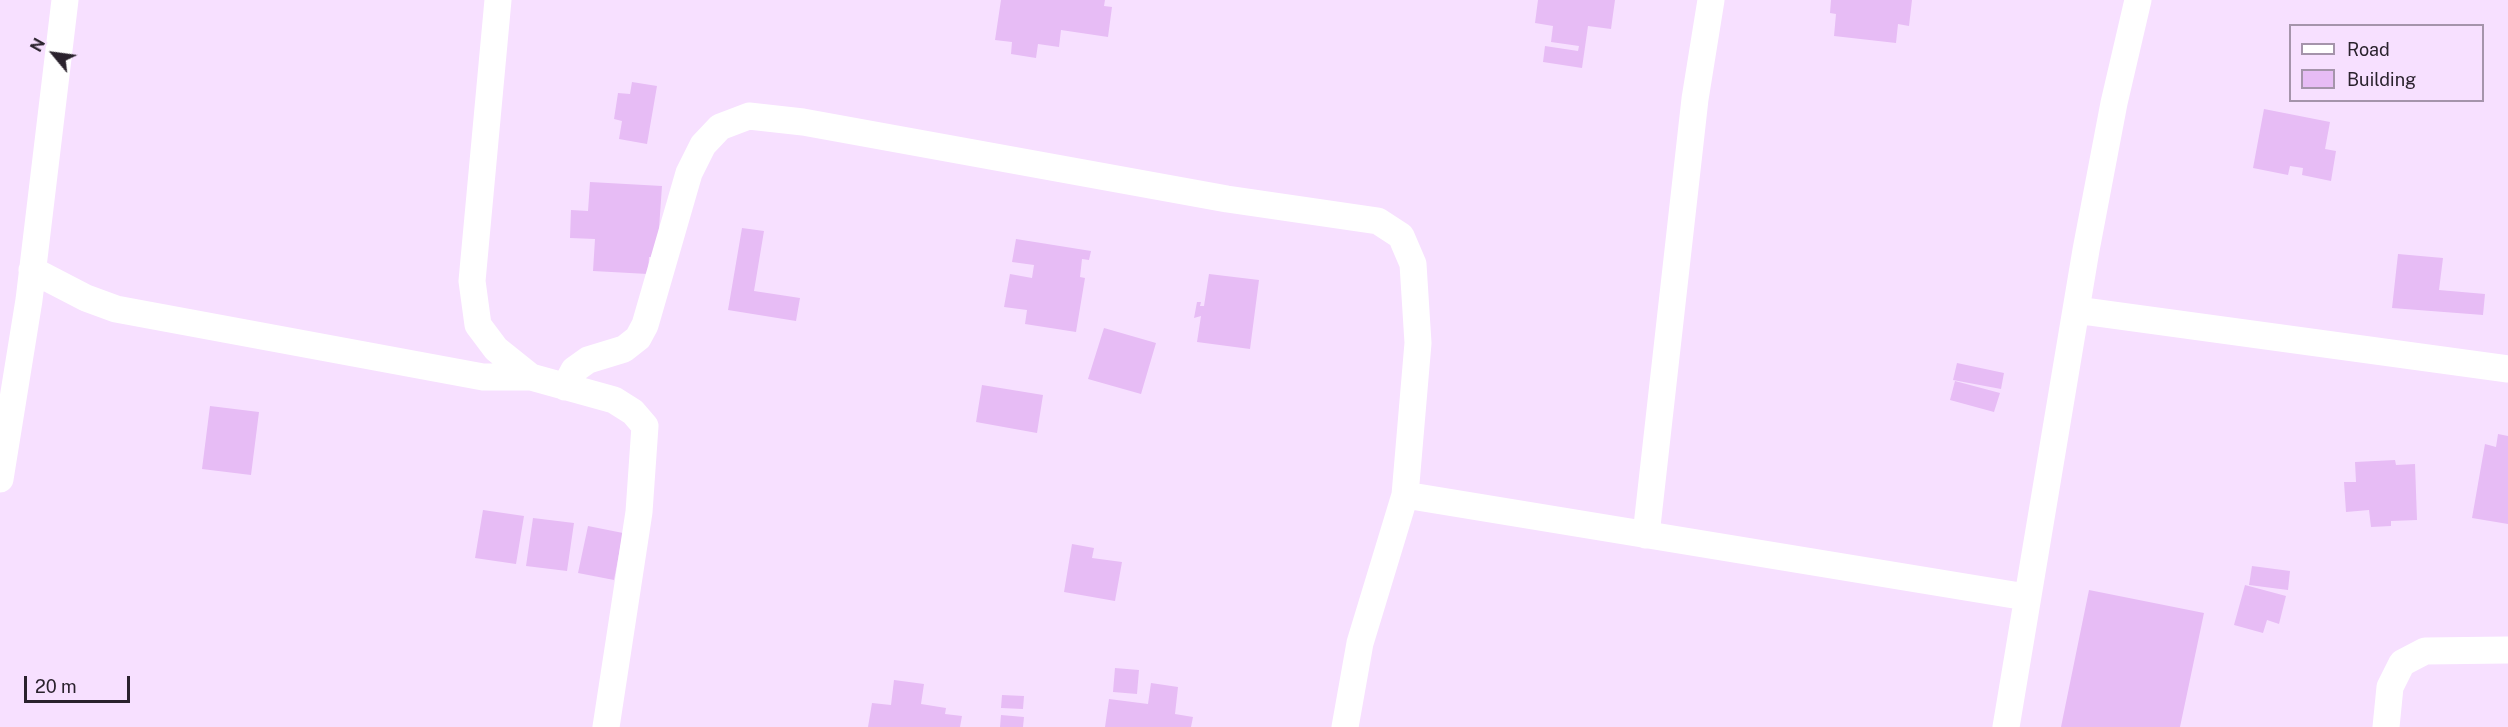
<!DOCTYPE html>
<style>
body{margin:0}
#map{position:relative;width:2508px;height:727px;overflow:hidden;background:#f7e0ff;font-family:"Public Sans",sans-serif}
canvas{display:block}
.legend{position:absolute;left:2289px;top:24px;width:195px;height:78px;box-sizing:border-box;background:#f7e0ff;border:2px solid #a594ab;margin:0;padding:8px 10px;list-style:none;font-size:18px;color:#2a222d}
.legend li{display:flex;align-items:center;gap:12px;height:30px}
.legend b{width:30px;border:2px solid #a594ab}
.north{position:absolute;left:24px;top:24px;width:60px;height:60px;-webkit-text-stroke:4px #f7e0ff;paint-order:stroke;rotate:299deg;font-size:16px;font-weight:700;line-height:24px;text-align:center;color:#2a222d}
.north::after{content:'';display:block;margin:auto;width:21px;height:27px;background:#2a222d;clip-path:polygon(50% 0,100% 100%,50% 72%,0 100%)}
.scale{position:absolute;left:24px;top:676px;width:106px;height:27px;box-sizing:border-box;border:3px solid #2a222d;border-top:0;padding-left:8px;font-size:18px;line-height:21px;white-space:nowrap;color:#2a222d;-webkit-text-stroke:4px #f7e0ff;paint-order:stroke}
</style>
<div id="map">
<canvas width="2508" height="727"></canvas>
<ul class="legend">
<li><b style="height:8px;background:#fff"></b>Road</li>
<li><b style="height:16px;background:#e7bcf5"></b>Building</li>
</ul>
<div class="north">N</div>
<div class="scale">20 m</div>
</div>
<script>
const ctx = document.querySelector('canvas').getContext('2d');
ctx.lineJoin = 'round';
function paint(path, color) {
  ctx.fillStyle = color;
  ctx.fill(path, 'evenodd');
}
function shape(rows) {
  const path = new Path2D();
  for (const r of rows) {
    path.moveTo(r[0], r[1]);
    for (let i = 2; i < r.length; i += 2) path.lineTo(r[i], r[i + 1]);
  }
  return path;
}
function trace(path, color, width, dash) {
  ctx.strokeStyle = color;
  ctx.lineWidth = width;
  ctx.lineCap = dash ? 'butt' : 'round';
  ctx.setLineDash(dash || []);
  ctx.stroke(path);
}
const building = shape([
 [1001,0,1105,0,1104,6,1112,7,1108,37,1061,30,1059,47,1038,44,1036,58,1011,54,1012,42,995,40],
 [1538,0,1615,0,1611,29,1588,26,1582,68,1543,62,1545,46,1578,51,1579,46,1551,42,1553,26,1535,23],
 [1831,0,1912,0,1909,26,1898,24,1896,43,1834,36,1836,14,1830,13],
 [632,82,657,86,647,144,619,139,622,121,614,119,618,93,630,94],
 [2264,109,2330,122,2325,149,2336,151,2331,181,2302,175,2303,168,2290,166,2288,175,2253,168],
 [590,182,662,186,657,257,649,257,648,274,593,271,595,239,570,238,571,210,588,211],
 [742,228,764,231,754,291,800,298,796,321,728,310],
 [1016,239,1091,251,1089,260,1082,259,1080,277,1085,278,1076,332,1025,324,1027,310,1004,307,1010,274,1032,278,1034,265,1012,262],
 [2398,254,2443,258,2439,290,2485,294,2483,315,2392,308],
 [1209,274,1259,280,1250,349,1197,342,1201,316,1194,318,1197,302,1201,302,1200,306,1204,306],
 [1104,328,1156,343,1141,394,1088,379],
 [1957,363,2004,373,2001,389,1953,380],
 [1955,381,2000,393,1994,412,1950,400],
 [982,385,1043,395,1037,433,976,422],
 [210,406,259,412,251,475,202,469],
 [2498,434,2508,436,2508,524,2472,518,2485,444,2496,447],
 [2395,460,2396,465,2415,464,2417,520,2391,521,2391,526,2371,527,2369,510,2346,512,2344,482,2356,482,2355,462],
 [483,510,524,516,516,564,475,558],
 [533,518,574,523,567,571,526,566],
 [588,526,623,533,614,580,578,573],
 [1072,544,1094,548,1092,558,1122,562,1115,601,1064,592],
 [2252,566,2290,571,2288,590,2249,585],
 [2245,585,2286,596,2279,624,2267,620,2263,633,2234,625],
 [2089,590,2204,613,2180,727,2061,727],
 [1115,668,1139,670,1137,694,1113,692],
 [894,680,924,684,921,704,946,708,945,714,962,716,960,727,868,727,872,703,891,705],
 [1151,683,1178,687,1175,714,1193,717,1191,727,1105,727,1109,699,1148,704],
 [1002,695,1024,696,1023,709,1001,708],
 [1001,715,1024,717,1023,727,1000,727]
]);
const street = shape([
 [498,0,472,281,478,325,496,349,531,377],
 [32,270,86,298,116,309,483,377,531,377,614,400,633,412,645,426,639,512,606,727],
 [2076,310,2508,369],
 [565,387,574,370,588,360,624,349,638,338,645,325,689,173,703,145,720,127,749,116,803,122,1227,199,1378,221,1401,236,1413,264,1418,343,1405,495,1360,643,1345,727],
 [0,479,29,300,65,0],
 [1405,495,2026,597],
 [1646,535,1695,99,1711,0],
 [2006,727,2086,250,2114,103,2138,0],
 [2386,727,2390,687,2402,663,2425,651,2508,650]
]);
paint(building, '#e7bcf5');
trace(street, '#fff', 27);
</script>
